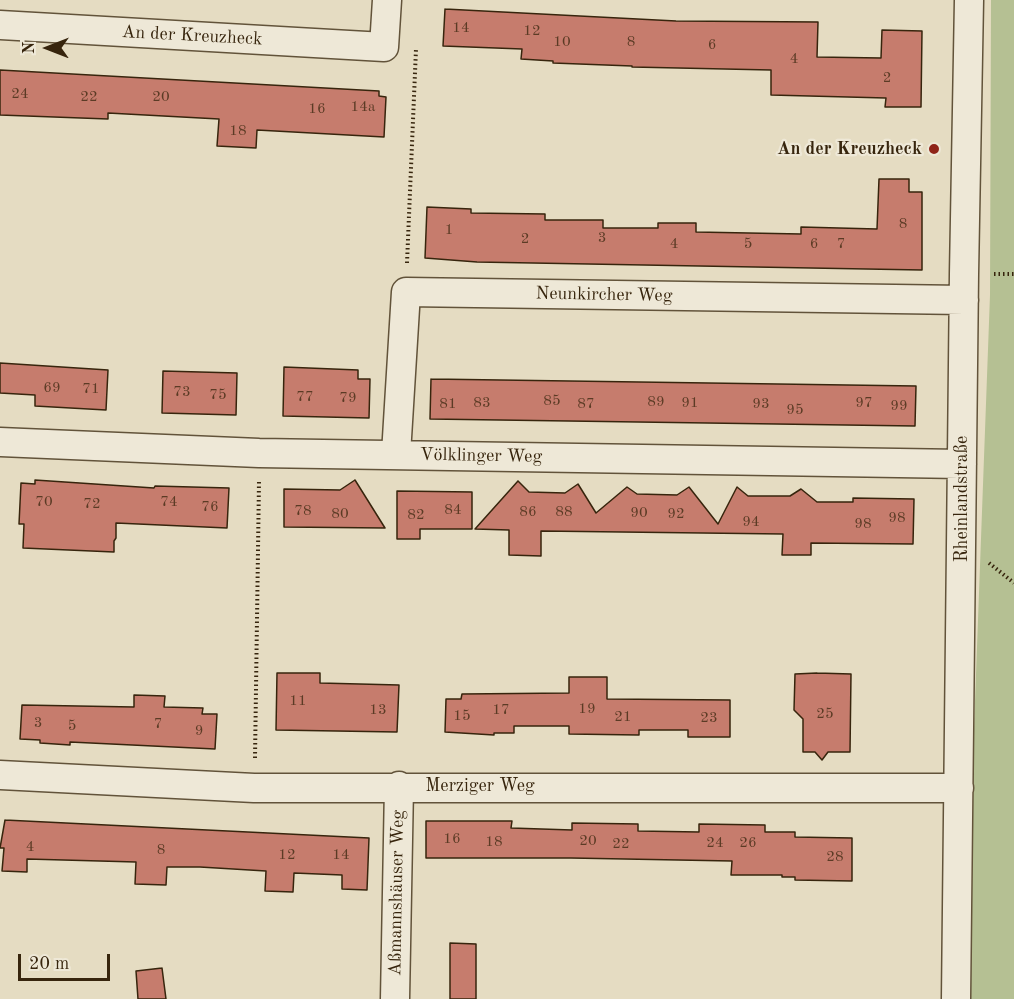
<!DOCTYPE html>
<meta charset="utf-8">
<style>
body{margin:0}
#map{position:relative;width:1014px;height:999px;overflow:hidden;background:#e5dcc2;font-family:"Old Standard TT",serif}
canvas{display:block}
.north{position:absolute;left:18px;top:18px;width:60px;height:60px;-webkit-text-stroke:4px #eee8d7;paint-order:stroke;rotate:270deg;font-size:16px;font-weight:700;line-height:24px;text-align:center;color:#37250d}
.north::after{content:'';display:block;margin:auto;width:21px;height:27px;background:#37250d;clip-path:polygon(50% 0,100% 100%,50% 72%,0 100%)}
.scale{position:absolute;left:18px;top:954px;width:92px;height:27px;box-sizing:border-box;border:3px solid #37250d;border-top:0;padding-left:8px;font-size:18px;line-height:21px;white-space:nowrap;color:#37250d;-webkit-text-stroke:4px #eee8d7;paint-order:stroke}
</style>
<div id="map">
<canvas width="1014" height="999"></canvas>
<div class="north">N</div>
<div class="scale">20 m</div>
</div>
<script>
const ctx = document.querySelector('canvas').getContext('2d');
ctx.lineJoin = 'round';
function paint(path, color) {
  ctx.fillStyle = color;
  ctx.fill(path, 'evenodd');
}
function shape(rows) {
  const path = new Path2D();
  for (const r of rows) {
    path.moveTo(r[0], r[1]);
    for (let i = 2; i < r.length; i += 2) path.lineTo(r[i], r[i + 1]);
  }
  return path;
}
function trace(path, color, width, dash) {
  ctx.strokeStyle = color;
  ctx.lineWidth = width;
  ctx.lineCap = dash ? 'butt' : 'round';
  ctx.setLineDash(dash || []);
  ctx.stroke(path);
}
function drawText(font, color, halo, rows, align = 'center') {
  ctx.font = font + ' "Old Standard TT",serif';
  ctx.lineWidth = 4.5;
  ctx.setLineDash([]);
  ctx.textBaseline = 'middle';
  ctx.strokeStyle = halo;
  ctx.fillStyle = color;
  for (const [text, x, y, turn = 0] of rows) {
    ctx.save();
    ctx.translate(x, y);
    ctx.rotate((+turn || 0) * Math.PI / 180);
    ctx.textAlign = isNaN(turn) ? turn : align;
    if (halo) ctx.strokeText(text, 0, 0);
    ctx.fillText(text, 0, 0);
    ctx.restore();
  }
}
const green = shape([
 [991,0,1014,0,1014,999,964,999,990,295]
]);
const building = shape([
 [445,9,676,21,818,22,817,57,881,58,882,30,922,31,921,107,885,107,886,98,771,95,771,70,632,67,632,66,553,63,553,61,521,59,522,49,443,46,445,9],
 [0,70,379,91,379,96,386,97,384,137,257,130,256,148,217,146,219,119,108,113,108,119,0,115,0,70],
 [879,179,909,179,909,192,922,192,922,270,477,262,425,258,427,207,471,209,471,213,545,214,545,220,603,220,603,228,658,228,658,223,696,223,696,232,801,234,801,227,877,229,879,179],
 [0,363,108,370,106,410,35,406,35,395,0,393,0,363],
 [284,367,358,370,358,379,370,379,369,418,283,416,284,367],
 [163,371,237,373,236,415,162,413,163,371],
 [431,379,916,386,915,426,430,419,431,379],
 [35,480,154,488,155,486,229,488,227,528,116,523,116,538,114,541,114,552,23,548,24,524,19,524,21,483,35,484,35,480],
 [355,480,385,528,284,527,284,489,340,490,355,480],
 [518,481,529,492,565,493,578,484,596,513,627,487,637,494,677,495,689,487,718,524,737,487,748,496,790,496,801,489,817,502,853,502,853,498,914,499,913,544,811,543,811,555,782,555,783,534,541,531,541,556,509,555,509,530,475,529,518,481],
 [397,491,472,492,472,529,420,529,420,539,397,539,397,491],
 [277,673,320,673,320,683,399,685,397,732,276,730,277,673],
 [817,673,851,674,850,752,828,752,822,760,815,752,803,752,803,719,794,710,795,674,817,673],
 [569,677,607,677,607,699,730,700,730,737,688,737,688,730,639,730,639,735,569,734,569,726,514,726,514,733,494,733,494,735,445,732,446,699,461,699,462,694,569,693,569,677],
 [134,695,165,696,164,707,203,708,202,714,217,714,215,749,70,742,70,745,40,743,40,740,20,739,22,705,134,707,134,695],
 [5,820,369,838,367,890,342,889,342,875,294,873,293,892,265,891,266,871,200,867,167,867,166,885,135,884,136,862,27,859,27,872,2,871,4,848,0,848,5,820],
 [426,821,512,821,511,828,572,830,572,823,638,824,638,831,699,832,699,824,765,825,765,832,795,832,795,837,852,838,852,881,795,880,795,877,782,877,782,875,731,875,732,861,571,858,426,858,426,821],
 [450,943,476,944,476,999,450,999,450,943],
 [162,968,166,999,138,999,136,971,162,968]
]);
const path = shape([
 [407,263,416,49],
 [994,274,1014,274],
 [989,563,1014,583],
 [255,758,259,481]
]);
const street = shape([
 [0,25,384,47,387,0],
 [0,442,259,453,962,464],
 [396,454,406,292,964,300],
 [0,775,254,788,959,788],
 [395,999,399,786],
 [956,999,964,274,969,0]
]);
const markers = [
 [934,149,6,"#8f2418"]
];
const numberNames = [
 ["14",461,28],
 ["12",532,31],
 ["10",562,42],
 ["8",631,42],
 ["6",712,45],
 ["4",794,59],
 ["2",887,78],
 ["24",20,94],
 ["22",89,97],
 ["20",161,97],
 ["14a",363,107],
 ["16",317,109],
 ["18",238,131],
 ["8",903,224],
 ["1",449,230],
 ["3",602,238],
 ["2",525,239],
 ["4",674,244],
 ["5",748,244],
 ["6",814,244],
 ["7",841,244],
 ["69",52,388],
 ["71",91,389],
 ["73",182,392],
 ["75",218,395],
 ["77",305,397],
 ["79",348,398],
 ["85",552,401],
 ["89",656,402],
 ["83",482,403],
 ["91",690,403],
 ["97",864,403],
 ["81",448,404],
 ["87",586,404],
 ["93",761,404],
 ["99",899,406],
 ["95",795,410],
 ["70",44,502],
 ["74",169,502],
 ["72",92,504],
 ["76",210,507],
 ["84",453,510],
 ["78",303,511],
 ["86",528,512],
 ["88",564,512],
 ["90",639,513],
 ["80",340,514],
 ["92",676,514],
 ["82",416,515],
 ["98",897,518],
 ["94",751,522],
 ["98",863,524],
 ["11",298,701],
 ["19",587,709],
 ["13",378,710],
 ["17",501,710],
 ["25",825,714],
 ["15",462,716],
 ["21",623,717],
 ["23",709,718],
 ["3",38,723],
 ["7",158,724],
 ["5",72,726],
 ["9",199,731],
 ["16",452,839],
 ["20",588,841],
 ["18",494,842],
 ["24",715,843],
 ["26",748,843],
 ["22",621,844],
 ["4",30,847],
 ["8",161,850],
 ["12",287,855],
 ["14",341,855],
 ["28",835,857]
];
const streetNames = [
 ["An der Kreuzheck",192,36,3],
 ["Neunkircher Weg",604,295,1],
 ["Völklinger Weg",481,456,1],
 ["Rheinlandstraße",962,499,-90],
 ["Merziger Weg",480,786],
 ["Aßmannshäuser Weg",397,893,-89]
];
const poiNames = [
 ["An der Kreuzheck",922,149]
];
paint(green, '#b5c093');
paint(building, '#c67c6d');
trace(building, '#37250d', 1.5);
trace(street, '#62533a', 31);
trace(path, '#37250d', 4, [1.5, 3]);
trace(street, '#eee8d7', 28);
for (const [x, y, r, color] of markers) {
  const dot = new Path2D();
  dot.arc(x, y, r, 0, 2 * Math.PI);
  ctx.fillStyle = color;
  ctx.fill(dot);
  trace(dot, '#eee8d7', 2);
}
drawText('15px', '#5b3b25', null, numberNames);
drawText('18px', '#37250d', '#eee8d7', streetNames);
drawText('bold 18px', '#37250d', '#eee8d7', poiNames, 'right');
</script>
